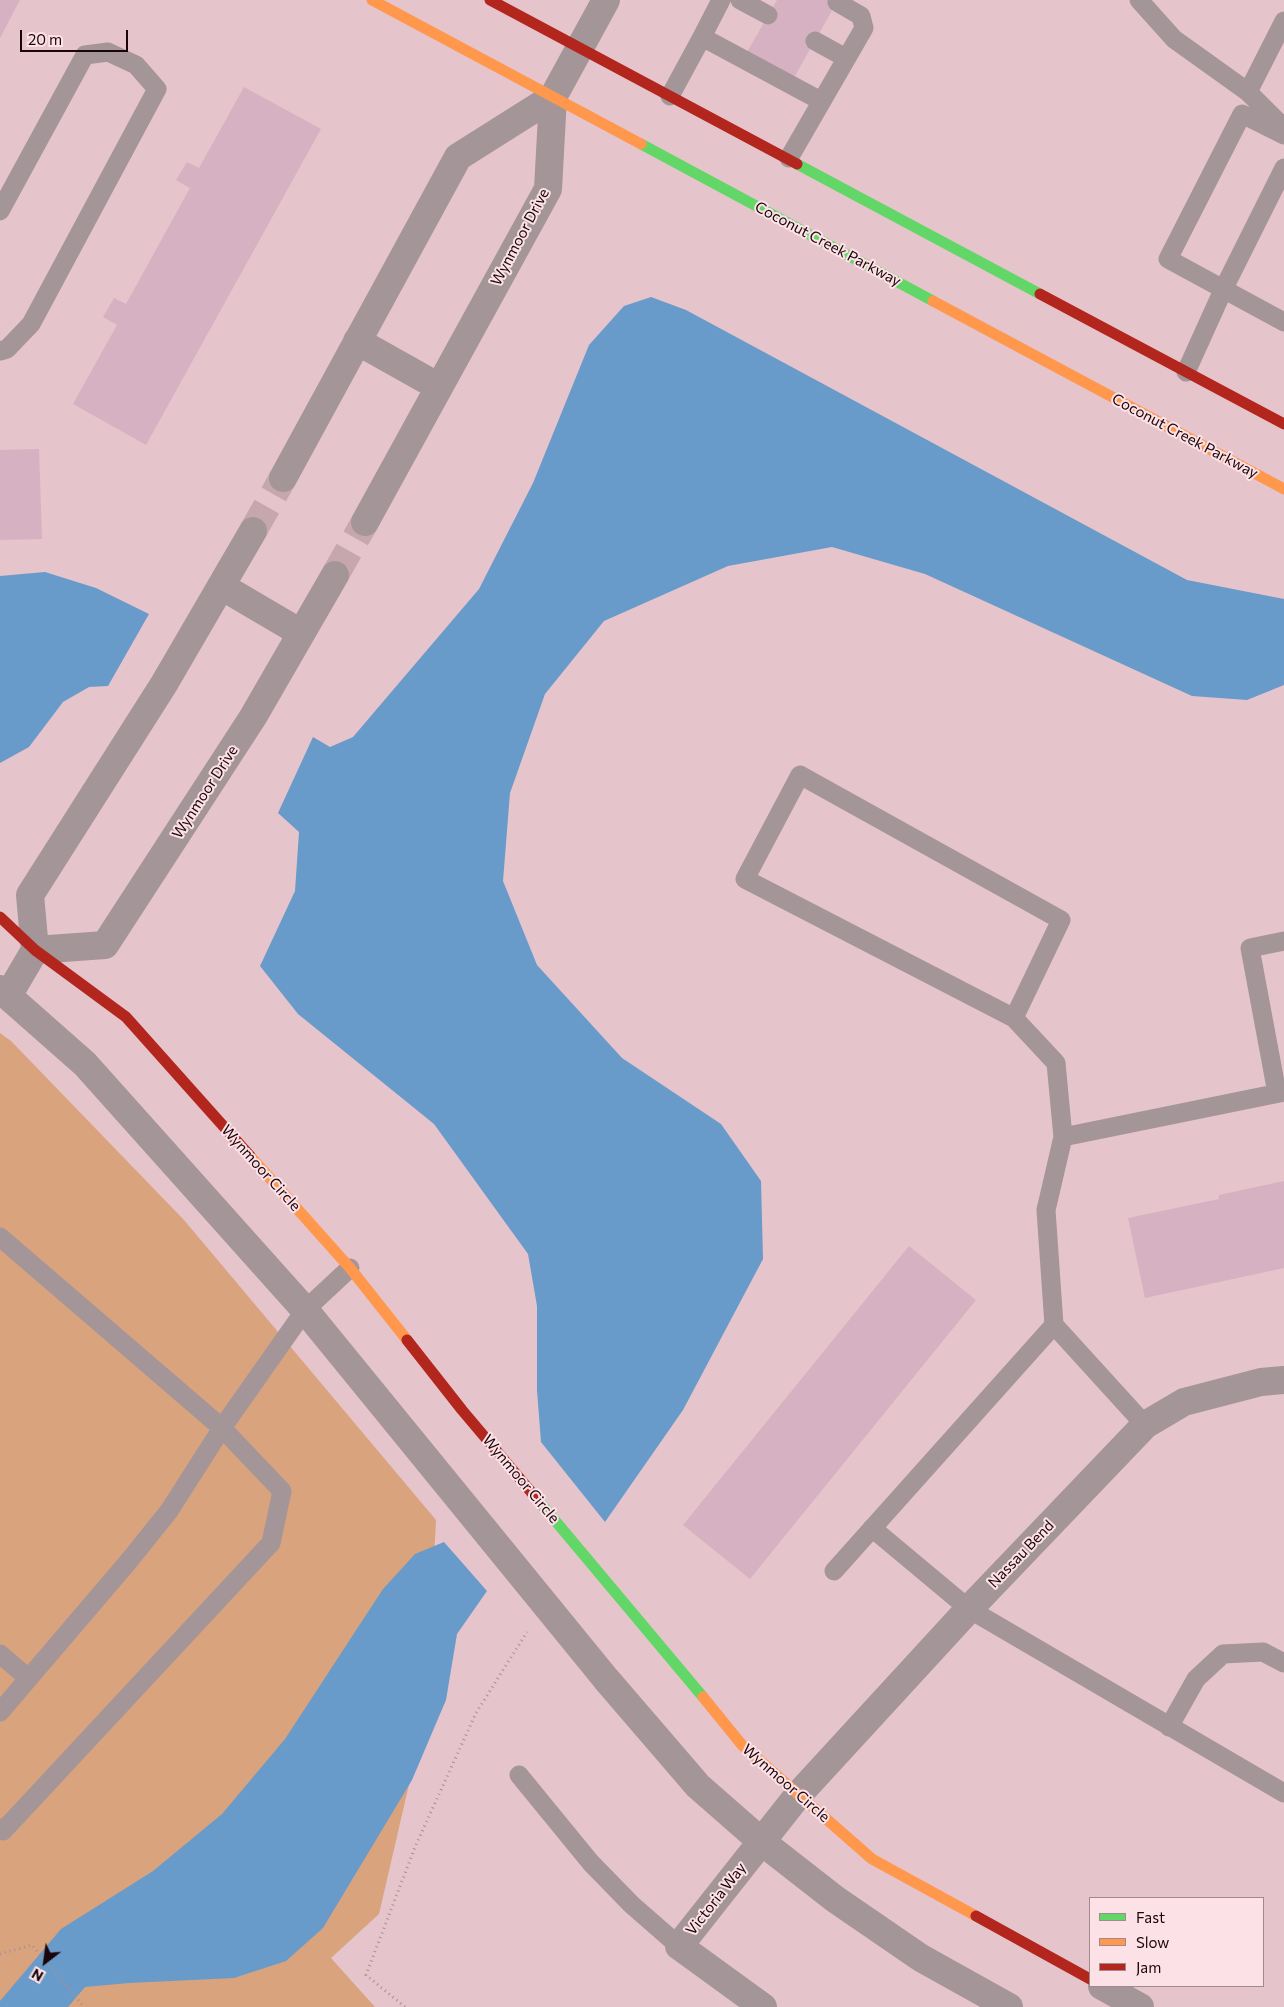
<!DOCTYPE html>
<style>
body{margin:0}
#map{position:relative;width:1284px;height:2007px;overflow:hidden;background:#e6c4cb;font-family:Commissioner,sans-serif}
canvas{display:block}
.legend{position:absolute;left:1089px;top:1897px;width:175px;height:90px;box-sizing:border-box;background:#fce2e7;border:1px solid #a18a8f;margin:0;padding:6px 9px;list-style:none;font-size:15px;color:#19050a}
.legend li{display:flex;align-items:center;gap:10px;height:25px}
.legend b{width:25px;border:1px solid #a18a8f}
.north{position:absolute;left:20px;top:1937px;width:50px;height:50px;-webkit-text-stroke:4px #fce2e7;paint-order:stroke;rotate:210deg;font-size:14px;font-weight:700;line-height:20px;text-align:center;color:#19050a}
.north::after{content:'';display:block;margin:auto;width:18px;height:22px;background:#19050a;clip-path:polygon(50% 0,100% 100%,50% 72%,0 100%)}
.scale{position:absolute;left:20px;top:30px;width:108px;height:22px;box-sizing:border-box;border:2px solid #19050a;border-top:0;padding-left:6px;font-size:15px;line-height:18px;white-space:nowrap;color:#19050a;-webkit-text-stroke:4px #fce2e7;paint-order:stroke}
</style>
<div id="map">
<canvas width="1284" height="2007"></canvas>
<ul class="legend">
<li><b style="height:6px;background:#63d668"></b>Fast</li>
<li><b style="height:6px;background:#ff974d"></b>Slow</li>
<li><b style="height:6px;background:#b3261e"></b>Jam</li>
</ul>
<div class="north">N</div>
<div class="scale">20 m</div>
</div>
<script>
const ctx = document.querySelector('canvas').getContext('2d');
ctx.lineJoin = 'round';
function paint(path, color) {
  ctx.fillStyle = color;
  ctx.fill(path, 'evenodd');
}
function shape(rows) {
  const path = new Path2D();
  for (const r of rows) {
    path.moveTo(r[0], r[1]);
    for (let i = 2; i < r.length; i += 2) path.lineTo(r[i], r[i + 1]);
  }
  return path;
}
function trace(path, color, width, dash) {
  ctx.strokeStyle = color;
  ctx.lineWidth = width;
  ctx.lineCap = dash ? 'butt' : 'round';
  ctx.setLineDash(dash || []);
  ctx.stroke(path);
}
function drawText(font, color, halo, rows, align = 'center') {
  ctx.font = font + ' Commissioner,sans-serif';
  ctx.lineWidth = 4;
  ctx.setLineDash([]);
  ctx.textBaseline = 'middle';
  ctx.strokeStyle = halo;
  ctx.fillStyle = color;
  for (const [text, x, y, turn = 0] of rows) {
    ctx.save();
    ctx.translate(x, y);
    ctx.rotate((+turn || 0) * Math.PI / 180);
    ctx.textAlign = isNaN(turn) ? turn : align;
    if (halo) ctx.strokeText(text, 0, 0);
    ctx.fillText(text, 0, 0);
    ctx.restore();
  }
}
const green = shape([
 [0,1033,11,1041,184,1220,436,1520,426,1711,379,1914,331,1958,375,2007,0,2007]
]);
const water = shape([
 [651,297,686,310,1187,580,1284,599,1284,685,1247,700,1192,696,925,574,832,547,728,566,604,621,545,694,510,793,503,881,537,965,622,1058,721,1124,761,1181,763,1259,683,1410,605,1522,541,1442,537,1390,537,1306,528,1254,434,1124,298,1014,260,966,295,891,299,832,278,813,313,737,330,747,353,737,479,589,533,483,589,345,624,306],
 [45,572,96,588,149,614,108,686,89,687,63,702,29,747,0,763,0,576],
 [444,1542,487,1591,457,1634,446,1700,412,1780,323,1928,286,1961,234,1978,129,1983,85,1987,68,2007,0,2007,0,2001,61,1929,153,1871,222,1814,285,1739,383,1589,415,1554]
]);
const building = shape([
 [0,0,20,0,0,38],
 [777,0,838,0,792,81,746,54],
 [244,87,321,129,146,445,73,404,117,325,103,317,114,298,126,304,190,188,176,180,187,162,199,168],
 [39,449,42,539,0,540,0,450],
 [1284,1181,1284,1268,1145,1298,1128,1218,1219,1199,1219,1195],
 [909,1246,976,1300,750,1579,683,1525]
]);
const streetTunnel = shape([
 [253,531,283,478],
 [335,575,365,522]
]);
const path = shape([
 [0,1954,32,1945,84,2007],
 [405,2007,366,1975,415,1847,476,1713,527,1632]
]);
const lane = shape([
 [740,0,768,15],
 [1139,0,1174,39,1248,92,1284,128],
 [702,37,721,0],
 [815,41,846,58],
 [1248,92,1284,21],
 [670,96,702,37,821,101],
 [1284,135,1242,114,1168,259,1284,322],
 [789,158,864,28,861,16,837,2],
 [0,211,85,55,108,52,136,65,157,89,31,324,7,349,0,351],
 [1186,372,1224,288,1284,168],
 [1277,1093,1250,948,1284,941],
 [1063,1137,1284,1092],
 [0,1237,222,1428,282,1491,271,1543,3,1831,0,1828],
 [1054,1325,1145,1425],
 [872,1528,969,1609,1284,1793],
 [834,1571,1054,1325,1046,1210,1063,1137,1056,1063,1014,1018,745,879,800,775,1061,920,1014,1018],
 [0,1654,28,1678],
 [0,1712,128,1562,169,1511,222,1428,305,1310,350,1268],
 [1169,1727,1196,1679,1223,1654,1263,1652,1284,1663],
 [519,1775,591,1863,632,1905,679,1946]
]);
const street = shape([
 [357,341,439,387],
 [283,478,458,157,553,97],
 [365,522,548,189,553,97,606,0],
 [221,586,301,633],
 [35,950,105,945,253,717,335,575],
 [0,989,85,1064,305,1310,606,1679,698,1786,762,1842,835,1899,921,1958,1009,2007],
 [8,996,35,950,30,895,164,684,253,531],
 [1102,1986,1140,2007],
 [763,2007,679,1946,799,1794,969,1609,1145,1425,1184,1402,1261,1382,1284,1380]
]);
const fast = shape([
 [641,144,933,301],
 [797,164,1040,294],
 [537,1499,703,1697]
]);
const slow = shape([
 [372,0,641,144],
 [933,301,1284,489],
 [250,1156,350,1268,407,1340],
 [703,1697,742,1745,872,1859,976,1916]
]);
const jam = shape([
 [490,0,797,164],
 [1040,294,1284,424],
 [0,917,35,950,126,1017,250,1156],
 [407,1340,462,1410,537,1499],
 [976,1916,1090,1979]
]);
const streetNames = [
 ["Wynmoor Drive",520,237,-62],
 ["Coconut Creek Parkway",828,244,28],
 ["Coconut Creek Parkway",1185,436,28],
 ["Wynmoor Drive",205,792,-57],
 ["Wynmoor Circle",261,1168,48],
 ["Wynmoor Circle",521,1479,50],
 ["Nassau Bend",1021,1554,-46],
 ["Wynmoor Circle",786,1783,41],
 ["Victoria Way",716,1899,-52]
];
paint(green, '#d9a37d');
paint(water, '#699bca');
paint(building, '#d6b1c1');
trace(streetTunnel, '#c7a7ae', 28, [28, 14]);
trace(path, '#a49195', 3, [1, 4]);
trace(lane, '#a39598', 19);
trace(street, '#a39598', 28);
trace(fast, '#63d668', 11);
trace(slow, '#ff974d', 11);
trace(jam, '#b3261e', 11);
drawText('15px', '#19050a', '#fce2e7', streetNames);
</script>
